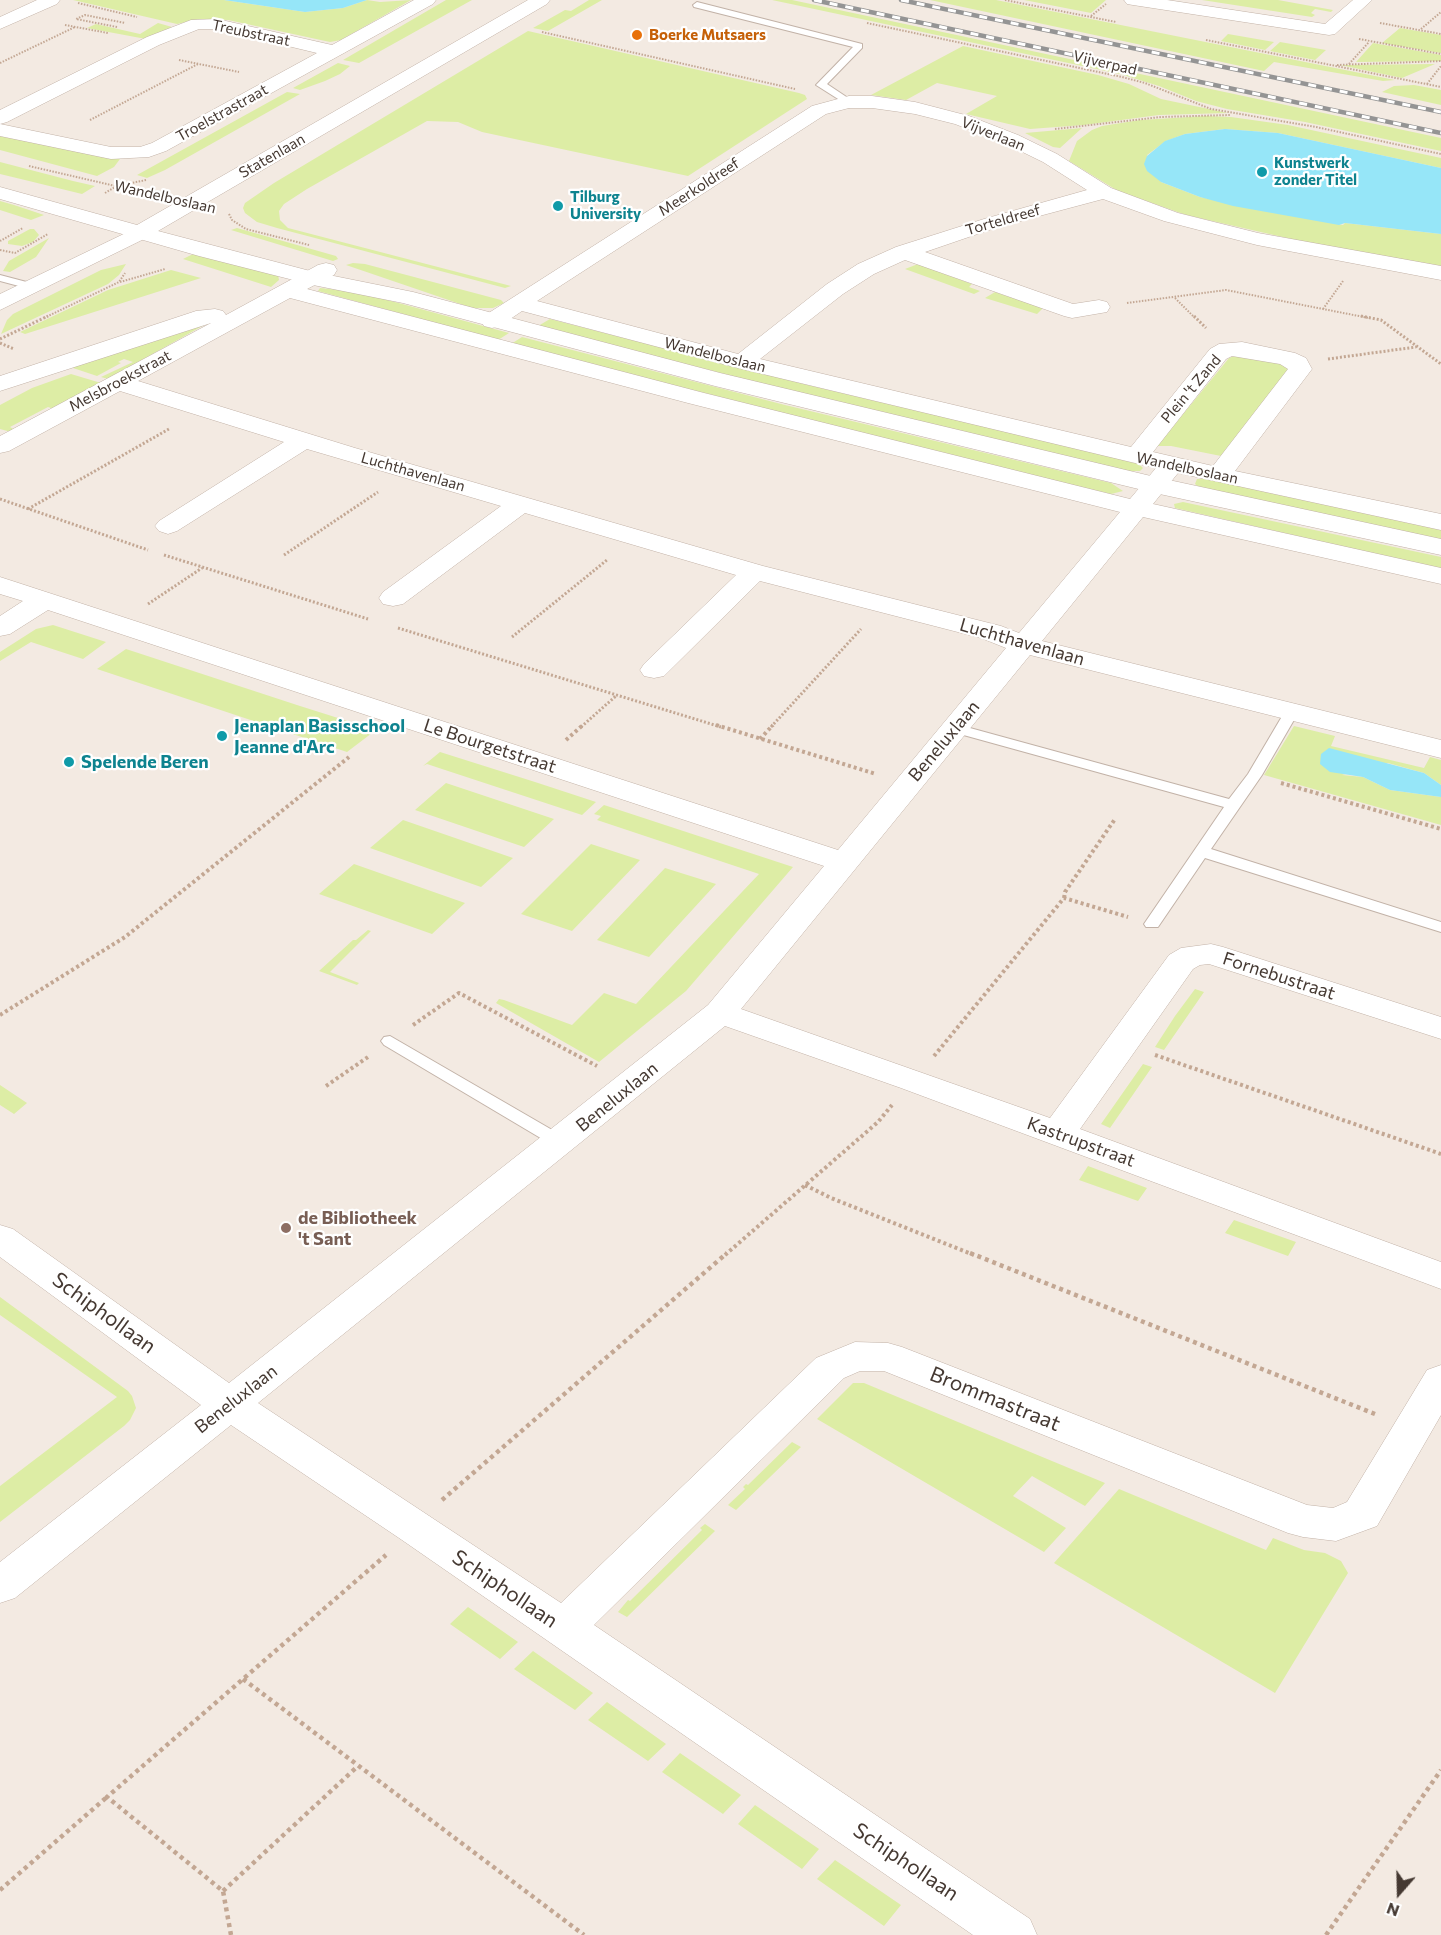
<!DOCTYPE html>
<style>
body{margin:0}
#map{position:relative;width:1441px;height:1935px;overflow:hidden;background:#f3eae2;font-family:Commissioner,sans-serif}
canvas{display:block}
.north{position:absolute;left:1369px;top:1863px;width:60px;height:60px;-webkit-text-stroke:4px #fff;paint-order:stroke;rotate:200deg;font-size:16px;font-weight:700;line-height:24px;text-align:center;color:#453932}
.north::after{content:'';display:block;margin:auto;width:21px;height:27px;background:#453932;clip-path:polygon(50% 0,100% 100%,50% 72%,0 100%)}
</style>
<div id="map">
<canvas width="1441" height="1935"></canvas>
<div class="north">N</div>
</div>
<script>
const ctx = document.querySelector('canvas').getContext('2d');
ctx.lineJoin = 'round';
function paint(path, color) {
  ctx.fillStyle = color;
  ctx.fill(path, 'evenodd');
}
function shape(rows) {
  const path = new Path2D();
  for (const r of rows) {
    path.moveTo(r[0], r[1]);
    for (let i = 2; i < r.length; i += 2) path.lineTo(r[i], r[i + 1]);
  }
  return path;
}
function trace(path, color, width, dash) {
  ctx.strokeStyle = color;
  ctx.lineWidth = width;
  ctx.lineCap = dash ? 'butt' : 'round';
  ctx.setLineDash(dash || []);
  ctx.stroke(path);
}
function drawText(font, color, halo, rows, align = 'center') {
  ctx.font = font + ' Commissioner,sans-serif';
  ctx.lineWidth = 4.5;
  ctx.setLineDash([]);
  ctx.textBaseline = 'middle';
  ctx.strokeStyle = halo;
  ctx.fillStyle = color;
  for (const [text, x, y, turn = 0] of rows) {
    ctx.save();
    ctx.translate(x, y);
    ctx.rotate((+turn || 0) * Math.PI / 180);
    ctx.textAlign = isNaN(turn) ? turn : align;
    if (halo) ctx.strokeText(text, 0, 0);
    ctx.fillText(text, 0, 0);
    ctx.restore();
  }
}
const green = shape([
 [73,0,224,0,305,12,343,8,367,0,380,2,411,0,341,40,330,42,228,20,201,19,177,24],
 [446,0,472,0,359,63,343,60],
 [589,0,602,0,548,31,533,28,565,10,571,11],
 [772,0,792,0,1441,138,1441,151,1305,122,1227,109,1196,101,1159,86,1120,74],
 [930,0,996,0,1395,80,1383,81,1274,62,1264,71],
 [1024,0,1106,0,1091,13],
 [1202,0,1278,0,1333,10,1331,12,1315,9,1311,13,1315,15,1312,17],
 [158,23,172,27,146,39,87,28,96,24,140,34],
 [1400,28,1441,35,1441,53,1382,43],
 [528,31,799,93,805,95,807,99,688,176,482,132,458,122,427,121,307,189,284,204,279,211,280,220,288,228,511,286,505,288,277,228,257,222,245,213,243,208,245,203,274,183],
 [1228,34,1274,42,1265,50,1221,41],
 [1280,42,1326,50,1315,60,1270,51],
 [1373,43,1441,55,1441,61,1356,62],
 [963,46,1098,75,1129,84,1161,99,1228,113,1159,115,1084,125,1030,129,966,114,997,96,937,83,906,100,871,95],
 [338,63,350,66,340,74,325,81,300,90,293,88],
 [1435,64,1402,78,1340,65,1349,65],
 [1414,85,1441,90,1441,105,1382,92,1394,86],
 [287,92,300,94,165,170,147,178,137,175],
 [1206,116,1231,117,1288,125,1441,158,1441,168,1278,133,1225,129,1185,134,1166,141,1147,155,1161,182,1200,197,1343,225,1345,223,1441,234,1441,266,1309,243,1186,215,1118,191,1069,161,1077,141,1092,130,1102,126,1140,120],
 [1082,128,1060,148,1053,147,1025,133],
 [0,136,107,158,120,159,114,167,97,176,0,150],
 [0,162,73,181,95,186,82,194,29,181,0,174],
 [0,201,14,205,44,215,31,220,0,210],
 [237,228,336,256,338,259,333,261,231,230],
 [30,229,34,229,39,235,33,242,22,246,8,244,8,241],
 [49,238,36,257,10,272,3,271,9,261],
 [195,253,278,275,279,280,271,287,183,259],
 [353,263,365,264,501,300,504,303,493,308,472,308,346,265],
 [126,264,119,275,108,284,1,334,7,320,13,314,101,270],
 [918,264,972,284,969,287,980,291,974,294,905,269],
 [171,270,201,278,25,334,20,332,108,290],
 [320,288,358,292,509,333,498,340,318,291],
 [995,292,1043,308,1037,314,985,298],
 [550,319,808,385,1138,463,1143,468,1140,471,1129,471,798,393,538,326],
 [206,324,108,379,101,377,133,362,124,359,118,362,121,363,97,376,61,364],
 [522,337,785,405,1111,483,1123,491,1111,494,984,464,511,344],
 [1237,355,1280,363,1289,369,1221,456,1171,446,1157,446,1229,358],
 [71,374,101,383,54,409,48,407,10,427,15,430,11,432,0,429,0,405,32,388],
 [1197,479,1206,479,1441,530,1441,541,1200,488,1195,484],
 [1183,502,1441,557,1441,569,1175,508,1174,504],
 [53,625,106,642,83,659,31,642,0,661,0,652,36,629],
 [126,649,300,706,376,730,347,752,97,669],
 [1294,726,1335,736,1331,746,1424,768,1430,757,1441,760,1441,785,1424,773,1388,763,1342,775,1363,777,1390,790,1441,797,1441,825,1264,775],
 [440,752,535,782,596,802,582,815,442,769,427,764,423,766],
 [446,783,554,819,524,847,415,810],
 [604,805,793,867,686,991,599,1062,496,1003,499,999,504,1000,572,1025,604,993,636,1004,759,874,597,820,601,816,594,814],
 [403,820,513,858,481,887,370,848],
 [591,844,640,860,572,931,521,914],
 [354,864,465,903,432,934,319,894],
 [665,868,716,884,649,957,597,940],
 [368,930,371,931,330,972,359,983,357,985,319,971,353,940,356,940],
 [1195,989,1204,992,1164,1050,1155,1047,1175,1016],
 [1143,1064,1152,1067,1110,1128,1101,1124],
 [0,1085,27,1103,14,1114,0,1105],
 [1088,1166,1147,1188,1138,1201,1079,1180],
 [1234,1220,1296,1242,1288,1256,1225,1233],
 [0,1297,128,1391,132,1396,136,1408,130,1420,124,1426,0,1522,0,1486,117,1397,0,1315],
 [853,1383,864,1383,1105,1483,1085,1506,1032,1476,1013,1496,1066,1528,1044,1552,817,1419],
 [792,1442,801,1447,736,1510,728,1505,745,1489,743,1487,746,1484,748,1485],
 [1119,1489,1266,1550,1273,1538,1304,1550,1325,1553,1341,1561,1348,1573,1275,1693,1054,1563],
 [705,1524,715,1531,627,1617,618,1612,628,1600,630,1601,702,1530,700,1528],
 [468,1607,518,1642,500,1659,450,1624],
 [533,1651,593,1693,575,1710,514,1669],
 [607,1702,666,1744,648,1761,588,1720],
 [680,1753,741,1795,723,1814,662,1772],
 [755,1805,819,1849,802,1869,738,1824],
 [835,1860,901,1905,884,1926,817,1879]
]);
const water = shape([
 [224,0,367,0,343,8,305,12],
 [1225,129,1278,133,1441,168,1441,234,1345,223,1339,225,1233,206,1200,197,1161,182,1147,171,1144,164,1147,156,1165,141,1185,134],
 [1329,748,1424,773,1441,785,1441,797,1390,790,1363,777,1330,772,1320,764,1321,754]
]);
const pathFar3 = shape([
 [1005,0,1116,22],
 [78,3,137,17],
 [1091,16,1106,4],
 [867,23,1122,77,1145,83,1211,109,1316,127,1441,154],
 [1380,23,1441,34],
 [65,25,108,33],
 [117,27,76,19,85,15,125,23],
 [1421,29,1441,12],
 [542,32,795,89],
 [1359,39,1441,54],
 [1206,40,1441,87],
 [179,60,239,72],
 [0,63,75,27],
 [1349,64,1369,42],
 [1337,65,1441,61],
 [1427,84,1441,66],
 [90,120,198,64],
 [1055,129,1161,117,1230,115],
 [29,166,150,194],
 [105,193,117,186,146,180],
 [229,214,232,220,246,229,309,245],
 [0,241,23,228],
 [0,250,15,253,48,234],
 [120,282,165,269],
 [1175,298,1195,318],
 [1127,303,1226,290,1369,318],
 [1323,309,1343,281],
 [44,318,119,282,125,273]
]);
const pathFar2 = shape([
 [1194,316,1206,328],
 [1361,316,1381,320,1441,364],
 [0,339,48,316],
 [0,343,14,349],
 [1328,359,1416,347],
 [0,499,148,550],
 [28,509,169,429],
 [164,555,368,619],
 [284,555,378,492],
 [148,604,202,568],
 [398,628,721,727],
 [512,637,607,560],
 [581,727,617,695],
 [771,727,861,629]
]);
const pathFar1 = shape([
 [716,725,876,774],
 [760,739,773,725],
 [566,740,583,725],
 [1281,783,1441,829],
 [1064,898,1065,892,1115,819],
 [0,1015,125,937,349,757],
 [413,1025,459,993,597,1066],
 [1155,1055,1441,1154],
 [934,1056,1064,898,1128,917],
 [326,1086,368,1057],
 [805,1185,831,1198,974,1255],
 [725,1255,878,1122,892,1105]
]);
const path = shape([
 [970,1253,1375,1414],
 [442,1500,727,1253],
 [243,1679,584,1935],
 [0,1890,107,1797],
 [223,1891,358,1766],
 [231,1935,223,1891,107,1797,386,1555],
 [1326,1935,1441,1770]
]);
const service = shape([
 [697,2,862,44,862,48,827,84,854,102,846,104,816,85,853,47,694,7,693,5,697,2],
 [0,275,38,285,40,287,34,290,0,281,0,275],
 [1291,709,1298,713,1262,775,1211,849,1441,922,1441,932,1205,858,1158,927,1146,927,1144,924,1224,807,949,731,947,728,949,725,959,725,1229,799,1248,774,1284,713,1291,709],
 [390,1036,566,1138,569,1142,566,1146,560,1148,554,1146,384,1045,381,1041,384,1037,390,1036]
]);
const minor = shape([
 [37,0,60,0,57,4,0,29,0,17,37,0],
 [414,0,436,0,433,4,166,151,149,157,111,159,0,136,0,124,111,147,140,147,152,143,317,53,217,29,199,29,159,45,7,122,0,124,0,110,147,37,191,20,217,19,332,45,414,0],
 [1124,0,1167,0,1325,24,1353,0,1372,0,1335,34,1329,35,1133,5,1127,4,1124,0],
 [849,96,872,96,915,102,969,116,1018,135,1057,154,1111,188,1178,213,1258,233,1441,266,1441,280,1257,245,1164,221,1103,199,998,227,925,252,1073,304,1099,300,1107,302,1110,307,1107,312,1072,318,1064,316,905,260,874,274,843,294,760,359,1131,447,1210,349,1219,344,1242,342,1295,353,1306,358,1312,369,1235,471,1441,514,1441,530,1178,473,1153,504,1441,568,1441,584,1143,517,1042,641,1441,740,1441,758,1030,655,741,1009,1050,1118,1169,955,1181,948,1211,944,1223,947,1441,1017,1441,1039,1209,964,1200,965,1193,969,1080,1129,1441,1262,1441,1289,901,1088,725,1026,258,1403,561,1603,816,1358,855,1342,888,1343,902,1347,1307,1505,1333,1508,1347,1502,1427,1370,1441,1365,1441,1415,1377,1526,1336,1541,1303,1537,1288,1533,884,1371,860,1371,844,1378,594,1625,1030,1919,1037,1935,973,1935,402,1540,231,1425,15,1598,0,1603,0,1562,201,1405,0,1257,0,1225,13,1229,229,1383,708,1005,824,866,48,610,10,634,0,636,0,616,23,601,0,594,0,577,838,850,1006,648,981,638,760,581,664,676,654,678,644,676,640,670,644,664,736,575,525,513,403,604,393,606,383,604,379,598,383,592,501,506,307,449,177,531,168,534,159,531,155,526,159,521,284,442,120,391,9,451,0,453,0,436,211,323,0,391,0,376,196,311,215,309,223,311,226,315,318,265,326,263,334,265,337,270,334,275,307,289,704,393,1130,499,1156,468,742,369,522,311,500,326,492,328,484,326,481,321,484,316,812,106,849,96],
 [849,108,872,108,915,114,955,124,1004,143,1043,162,1087,190,984,219,896,247,858,264,827,284,738,354,537,301,826,114,849,108],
 [290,298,688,403,1120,512,1019,633,1001,626,763,566,355,448,138,381,290,298],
 [1232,356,1280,364,1288,369,1213,466,1153,452,1226,359,1232,356],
 [138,227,146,228,149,233,146,238,0,310,0,294,138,227]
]);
const tertiary = shape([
 [528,0,550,0,547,4,158,231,314,272,413,292,720,373,1155,477,1441,539,1441,555,1155,493,715,386,403,303,313,285,199,256,0,199,0,187,137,225,528,0]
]);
const rail = shape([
 [814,0,1441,133],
 [901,0,1441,112]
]);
const markers = [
 [637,35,6,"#e8710a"],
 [1262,172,6,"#0f9aa8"],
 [558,206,6,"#0f9aa8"],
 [222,736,6,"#0f9aa8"],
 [69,762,6,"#0f9aa8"],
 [286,1228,6,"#8d6e63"]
];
const farStreetnames = [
 ["Treubstraat",251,33,12],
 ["Vijverpad",1105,63,13],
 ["Troelstrastraat",222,113,-29],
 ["Vijverlaan",993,134,22],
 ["Statenlaan",272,156,-30],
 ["Meerkoldreef",699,187,-33],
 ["Wandelboslaan",165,197,13],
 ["Torteldreef",1003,220,-16],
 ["Wandelboslaan",715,355,14],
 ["Melsbroekstraat",120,381,-28],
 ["Plein 't Zand",1191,389,-50],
 ["Wandelboslaan",1187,468,12],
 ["Luchthavenlaan",413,472,16]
];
const farFoodnames = [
 ["Boerke Mutsaers",649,35]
];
const farCulturenames = [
 ["Kunstwerk",1274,163],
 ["zonder Titel",1274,180],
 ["Tilburg",570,197],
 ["University",570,214]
];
const streetNames = [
 ["Luchthavenlaan",1022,642,16],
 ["Beneluxlaan",944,741,-50],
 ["Le Bourgetstraat",490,746,18],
 ["Fornebustraat",1279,976,18],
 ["Beneluxlaan",617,1097,-39],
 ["Kastrupstraat",1081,1142,20],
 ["Beneluxlaan",236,1399,-38]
];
const cultureNames = [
 ["Jenaplan Basisschool",234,726],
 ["Jeanne d'Arc",234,747],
 ["Spelende Beren",81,762]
];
const educationNames = [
 ["de Bibliotheek",298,1218],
 ["'t Sant",298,1239]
];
const nearStreetnames = [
 ["Schiphollaan",104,1313,36],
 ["Brommastraat",995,1399,22],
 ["Schiphollaan",505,1589,34],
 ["Schiphollaan",906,1862,34]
];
paint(green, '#ddeda5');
paint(water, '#96e6f8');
trace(service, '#c2b2a7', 2);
trace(minor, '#c2b2a7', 1);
trace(tertiary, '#c2b2a7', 1);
trace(pathFar3, '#c3a793', 2, [1.5, 1.5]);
trace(pathFar2, '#c3a793', 3, [2, 2]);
trace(pathFar1, '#c3a793', 4, [3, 3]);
trace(path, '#c3a793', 4.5, [4, 4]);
paint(service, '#fff');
paint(minor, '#fff');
paint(tertiary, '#fff');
trace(rail, '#949494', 4.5);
trace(rail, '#fff', 3, [8]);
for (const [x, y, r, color] of markers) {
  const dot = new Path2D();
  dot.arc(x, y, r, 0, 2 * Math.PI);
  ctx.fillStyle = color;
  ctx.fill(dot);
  trace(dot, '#fff', 2);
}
drawText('15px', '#453932', '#fff', farStreetnames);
drawText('bold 15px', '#c56008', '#fff', farFoodnames, 'left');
drawText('bold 15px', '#0d838f', '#fff', farCulturenames, 'left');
drawText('18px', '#453932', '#fff', streetNames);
drawText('bold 18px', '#0d838f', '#fff', cultureNames, 'left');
drawText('bold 18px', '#785e54', '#fff', educationNames, 'left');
drawText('21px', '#453932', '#fff', nearStreetnames);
</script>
